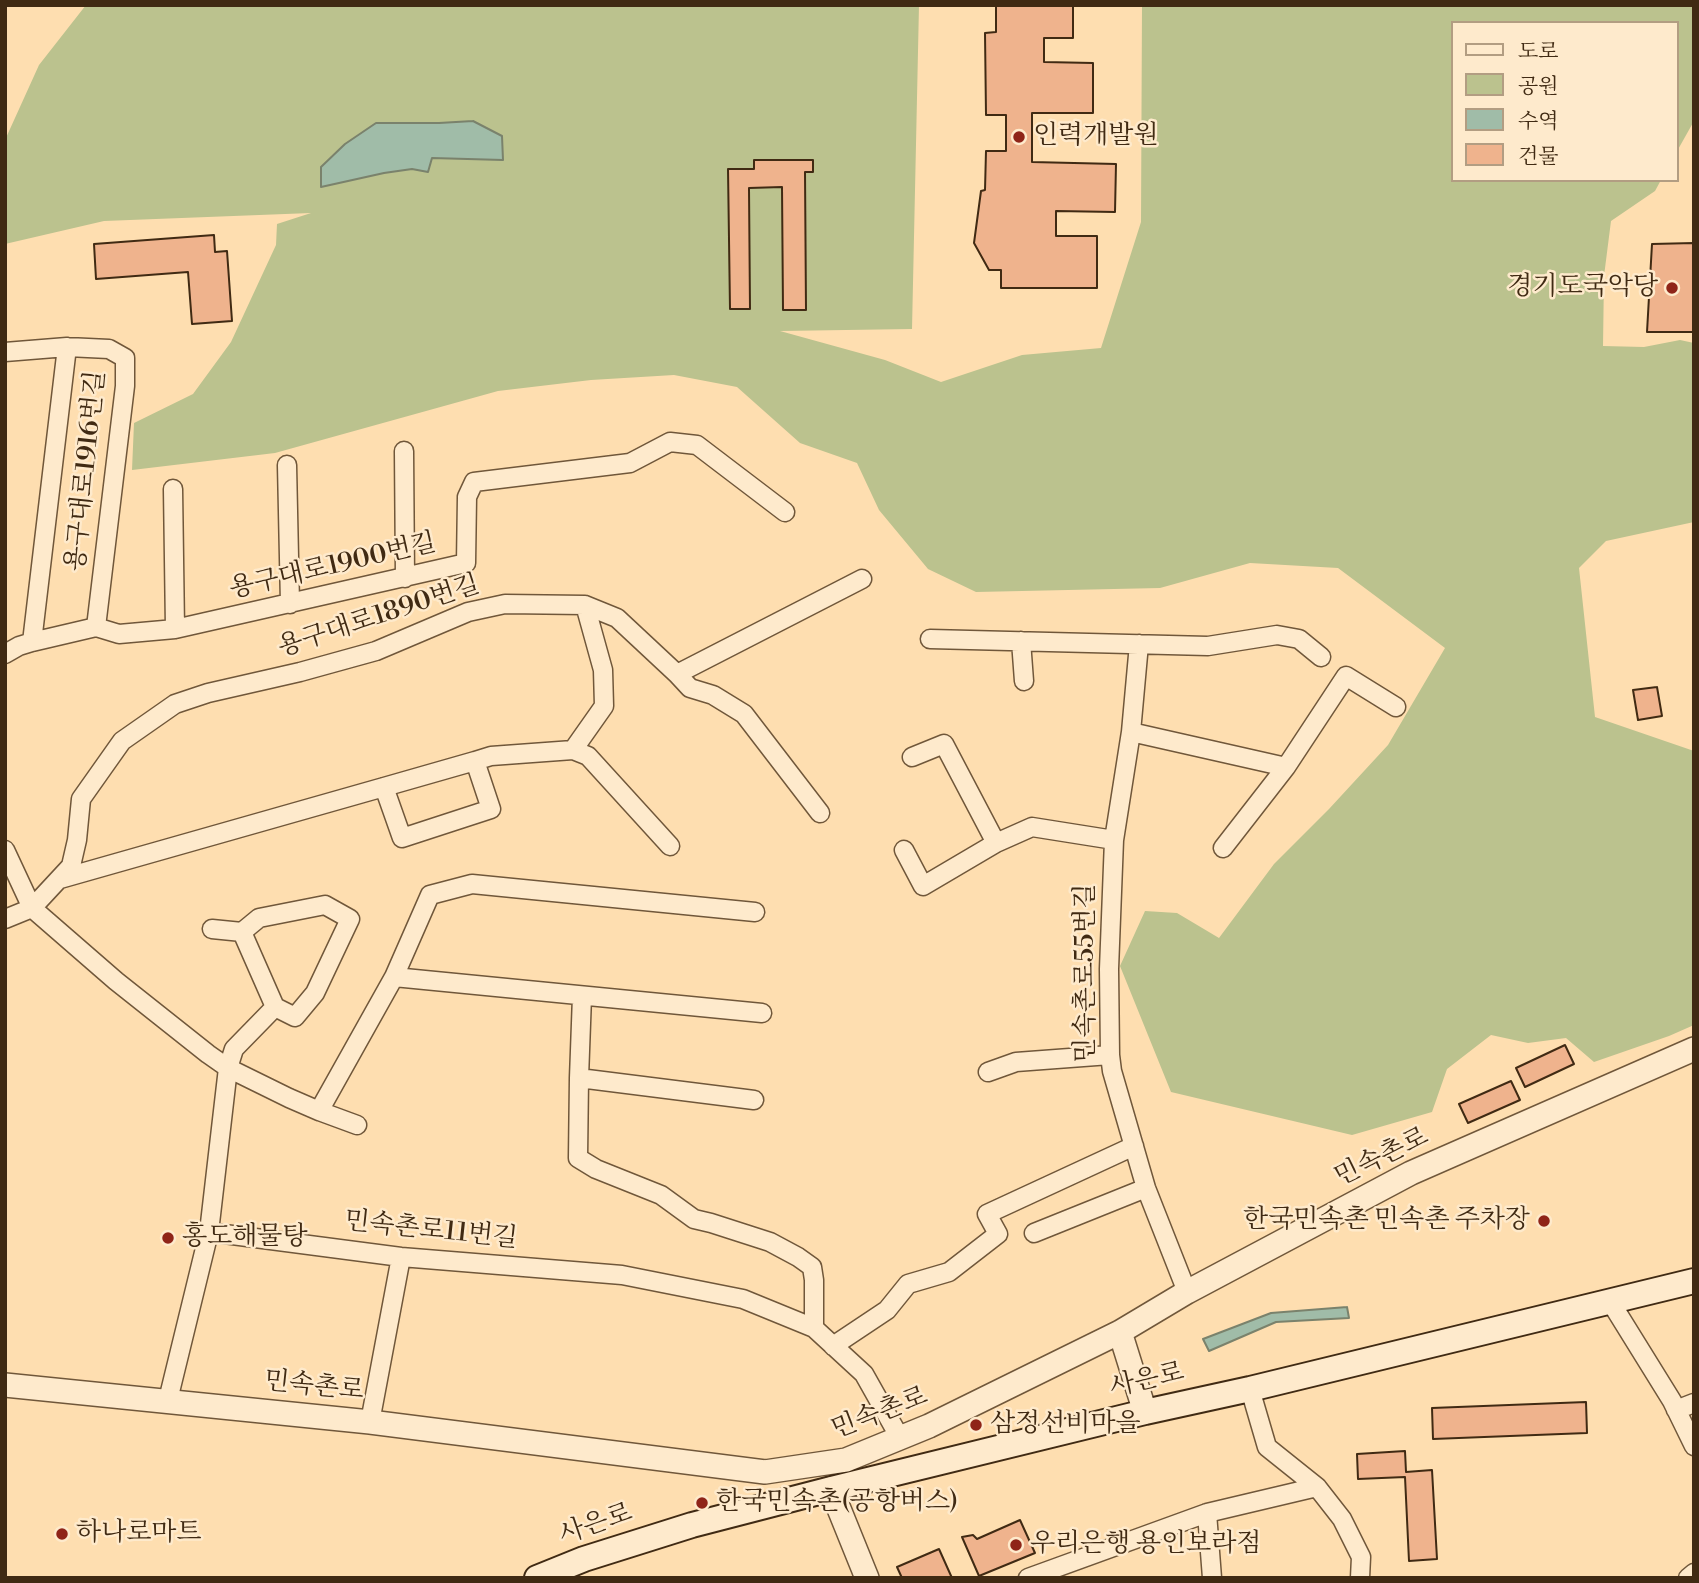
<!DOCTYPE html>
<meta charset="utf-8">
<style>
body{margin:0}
#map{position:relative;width:1699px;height:1583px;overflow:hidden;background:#fedeb0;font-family:"Libre Bodoni","Noto Serif KR",serif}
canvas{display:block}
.frame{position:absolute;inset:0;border:7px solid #402a13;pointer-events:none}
.legend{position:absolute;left:1451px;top:21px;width:228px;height:161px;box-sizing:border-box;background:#feeacc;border:2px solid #b29d82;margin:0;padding:9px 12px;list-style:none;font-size:21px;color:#402a13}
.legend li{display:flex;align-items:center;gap:14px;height:35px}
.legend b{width:35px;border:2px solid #b29d82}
</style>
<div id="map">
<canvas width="1699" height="1583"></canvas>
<div class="frame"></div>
<ul class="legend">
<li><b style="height:9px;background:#feeacc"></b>도로</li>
<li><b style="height:19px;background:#bbc28e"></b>공원</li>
<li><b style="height:19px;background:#a0bca8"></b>수역</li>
<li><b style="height:19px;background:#efb38d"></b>건물</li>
</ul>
</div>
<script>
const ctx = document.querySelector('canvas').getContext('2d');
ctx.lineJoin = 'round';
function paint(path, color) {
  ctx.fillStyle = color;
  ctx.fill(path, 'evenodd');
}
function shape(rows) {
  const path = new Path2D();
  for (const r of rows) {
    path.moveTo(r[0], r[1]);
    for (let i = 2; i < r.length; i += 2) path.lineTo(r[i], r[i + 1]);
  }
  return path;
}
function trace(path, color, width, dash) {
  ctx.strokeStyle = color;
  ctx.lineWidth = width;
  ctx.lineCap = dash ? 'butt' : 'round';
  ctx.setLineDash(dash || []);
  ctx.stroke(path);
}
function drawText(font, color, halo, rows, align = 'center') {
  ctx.font = font + ' "Libre Bodoni","Noto Serif KR",serif';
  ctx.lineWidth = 5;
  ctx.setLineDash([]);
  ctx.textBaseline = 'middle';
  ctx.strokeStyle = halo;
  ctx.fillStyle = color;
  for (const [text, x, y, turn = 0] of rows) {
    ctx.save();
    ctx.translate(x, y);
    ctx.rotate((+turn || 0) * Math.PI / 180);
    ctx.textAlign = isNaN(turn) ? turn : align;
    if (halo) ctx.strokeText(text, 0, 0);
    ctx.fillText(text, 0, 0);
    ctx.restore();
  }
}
const green = shape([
 [86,5,919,5,912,329,780,331,885,360,941,382,1022,355,1101,348,1141,222,1142,5,1694,5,1694,121,1676,153,1676,23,1452,23,1452,180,1661,180,1655,191,1611,221,1604,276,1603,346,1644,347,1680,340,1694,343,1694,522,1606,541,1579,568,1595,717,1694,751,1694,1025,1669,1036,1594,1062,1566,1038,1528,1043,1491,1035,1447,1069,1432,1112,1352,1135,1171,1092,1120,966,1145,911,1177,913,1219,938,1274,864,1329,809,1388,745,1445,648,1338,568,1250,563,1160,588,976,592,928,569,879,510,857,463,800,443,737,387,674,375,591,380,498,391,275,453,132,470,134,423,193,394,231,342,276,245,277,224,311,213,104,221,5,244,5,140,39,65]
]);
const water = shape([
 [473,121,502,136,503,160,432,158,428,172,412,169,384,173,321,187,321,167,345,144,376,123,439,123,473,121],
 [1347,1307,1349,1318,1276,1322,1209,1351,1203,1339,1271,1313,1347,1307]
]);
const building = shape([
 [996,5,1073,5,1073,38,1044,38,1044,62,1093,63,1093,113,1032,113,1032,162,1116,164,1115,212,1056,211,1056,236,1097,236,1097,288,1001,288,1001,270,989,270,974,243,981,191,985,190,986,151,1006,151,1006,115,986,115,985,33,996,32,996,5],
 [754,160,813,160,813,172,805,172,806,310,783,310,782,187,749,188,750,309,730,309,728,169,754,169,754,160],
 [214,235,215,252,227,251,232,321,192,324,188,272,96,279,94,244,214,235],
 [1694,243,1694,332,1647,332,1652,244,1694,243],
 [1657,687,1662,716,1638,720,1633,690,1657,687],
 [1565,1045,1574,1064,1525,1087,1516,1068,1565,1045],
 [1511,1081,1520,1100,1468,1123,1459,1104,1511,1081],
 [1586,1402,1587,1433,1433,1439,1432,1408,1586,1402],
 [1405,1451,1406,1472,1432,1470,1437,1559,1409,1561,1405,1477,1358,1479,1357,1454,1405,1451],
 [1020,1520,1035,1553,979,1576,962,1537,973,1535,977,1539,1020,1520],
 [939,1549,952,1578,902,1578,897,1567,939,1549]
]);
const minor = shape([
 [5,352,67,347,109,349,125,358,125,386,96,627],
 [404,451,405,578],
 [287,465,290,604],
 [173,489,175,629],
 [930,639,1208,646,1277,635,1299,639,1321,657],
 [1021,641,1024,681],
 [32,642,67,347],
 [1139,644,1131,732,1114,840,1109,969,1110,1055,1112,1071,1146,1188,1187,1292],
 [5,654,19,646,32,642,96,627,119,634,175,629,466,563,467,497,474,482,630,463,670,442,697,445,785,512],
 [677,674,690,688,713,695,744,714,820,813],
 [1131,732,1286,767],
 [573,750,604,706,603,670,585,605],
 [912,757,944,744,996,843],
 [475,761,491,756,573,750,588,756,670,846],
 [1223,848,1286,767,1346,676,1396,707],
 [5,850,32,908,116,981,208,1054,228,1068,234,1049,275,1007,242,932,259,918,325,905,350,919,315,993,295,1017,275,1007],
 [904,850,923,886,996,843,1032,827,1114,840],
 [60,879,384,787,475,761,491,809,402,838,384,787],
 [5,919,32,908,71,866,77,840,81,799,122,741,175,704,208,693,300,672,376,651,468,612,505,604,585,605,617,618,677,674,862,579],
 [212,929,242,932],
 [394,977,430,895,472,884,755,912],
 [988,1072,1016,1062,1110,1055],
 [579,1078,582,996],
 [754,1100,579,1078,578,1158,596,1169,661,1195,694,1219,711,1223,770,1242,798,1257,812,1267,814,1280,814,1328],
 [319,1111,357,1125],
 [209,1232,228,1068,289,1098,319,1111,394,977,762,1013],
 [1034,1233,1146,1188],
 [1610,1301,1672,1401,1694,1446],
 [833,1346,887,1310,908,1284,949,1272,998,1234,987,1214,1134,1146],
 [1250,1389,1267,1447,1317,1487,1342,1519,1361,1557,1360,1578],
 [168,1400,209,1232,401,1257,622,1275,743,1299,814,1328,864,1374,900,1438],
 [1676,1410,1694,1403],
 [370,1422,401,1257],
 [1207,1513,1212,1578],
 [1028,1578,1207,1513,1317,1487],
 [1688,1578,1694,1573]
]);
const tertiary = shape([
 [1120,1332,1145,1412],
 [5,1385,370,1422,765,1472,846,1460,929,1426,1120,1332,1187,1292,1411,1173,1694,1049],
 [831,1489,867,1578]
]);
const secondary = shape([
 [537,1578,584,1559,692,1525,831,1489,1145,1412,1250,1389,1694,1281]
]);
const markers = [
 [1019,137,7,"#8f2418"],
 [1672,288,7,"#8f2418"],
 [1544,1221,7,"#8f2418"],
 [168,1238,7,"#8f2418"],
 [976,1425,7,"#8f2418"],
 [702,1503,7,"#8f2418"],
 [62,1534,7,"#8f2418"],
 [1016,1545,7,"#8f2418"]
];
const poiNames = [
 ["인력개발원",1033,137],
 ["경기도국악당",1658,288,"right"],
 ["한국민속촌 민속촌 주차장",1530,1221,"right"],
 ["홍도해물탕",182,1238],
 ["삼정선비마을",990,1425],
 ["한국민속촌(공항버스)",716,1503],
 ["하나로마트",76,1534],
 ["우리은행 용인보라점",1030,1545]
];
const streetNames = [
 ["용구대로1916번길",87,471,-84],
 ["용구대로1900번길",333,567,-13],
 ["용구대로1890번길",379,617,-18],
 ["민속촌로55번길",1087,973,-90],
 ["민속촌로",1382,1158,-26],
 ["민속촌로11번길",431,1231,6],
 ["사은로",1147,1381,-13],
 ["민속촌로",314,1387,6],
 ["민속촌로",880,1414,-21],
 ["사은로",596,1525,-19]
];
paint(green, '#bbc28e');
paint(water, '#a0bca8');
trace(water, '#7a826c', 2);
paint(building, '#efb38d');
trace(building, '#402a13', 2);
trace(minor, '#70573a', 21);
trace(tertiary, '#70573a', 26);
trace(secondary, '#402a13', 28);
trace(minor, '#feeacc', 18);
trace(tertiary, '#feeacc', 23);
trace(secondary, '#feeacc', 24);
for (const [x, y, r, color] of markers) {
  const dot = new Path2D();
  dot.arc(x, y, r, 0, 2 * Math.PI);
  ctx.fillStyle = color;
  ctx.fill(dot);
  trace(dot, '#feeacc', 2.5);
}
drawText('26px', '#402a13', '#feeacc', poiNames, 'left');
drawText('26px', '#402a13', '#feeacc', streetNames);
</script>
